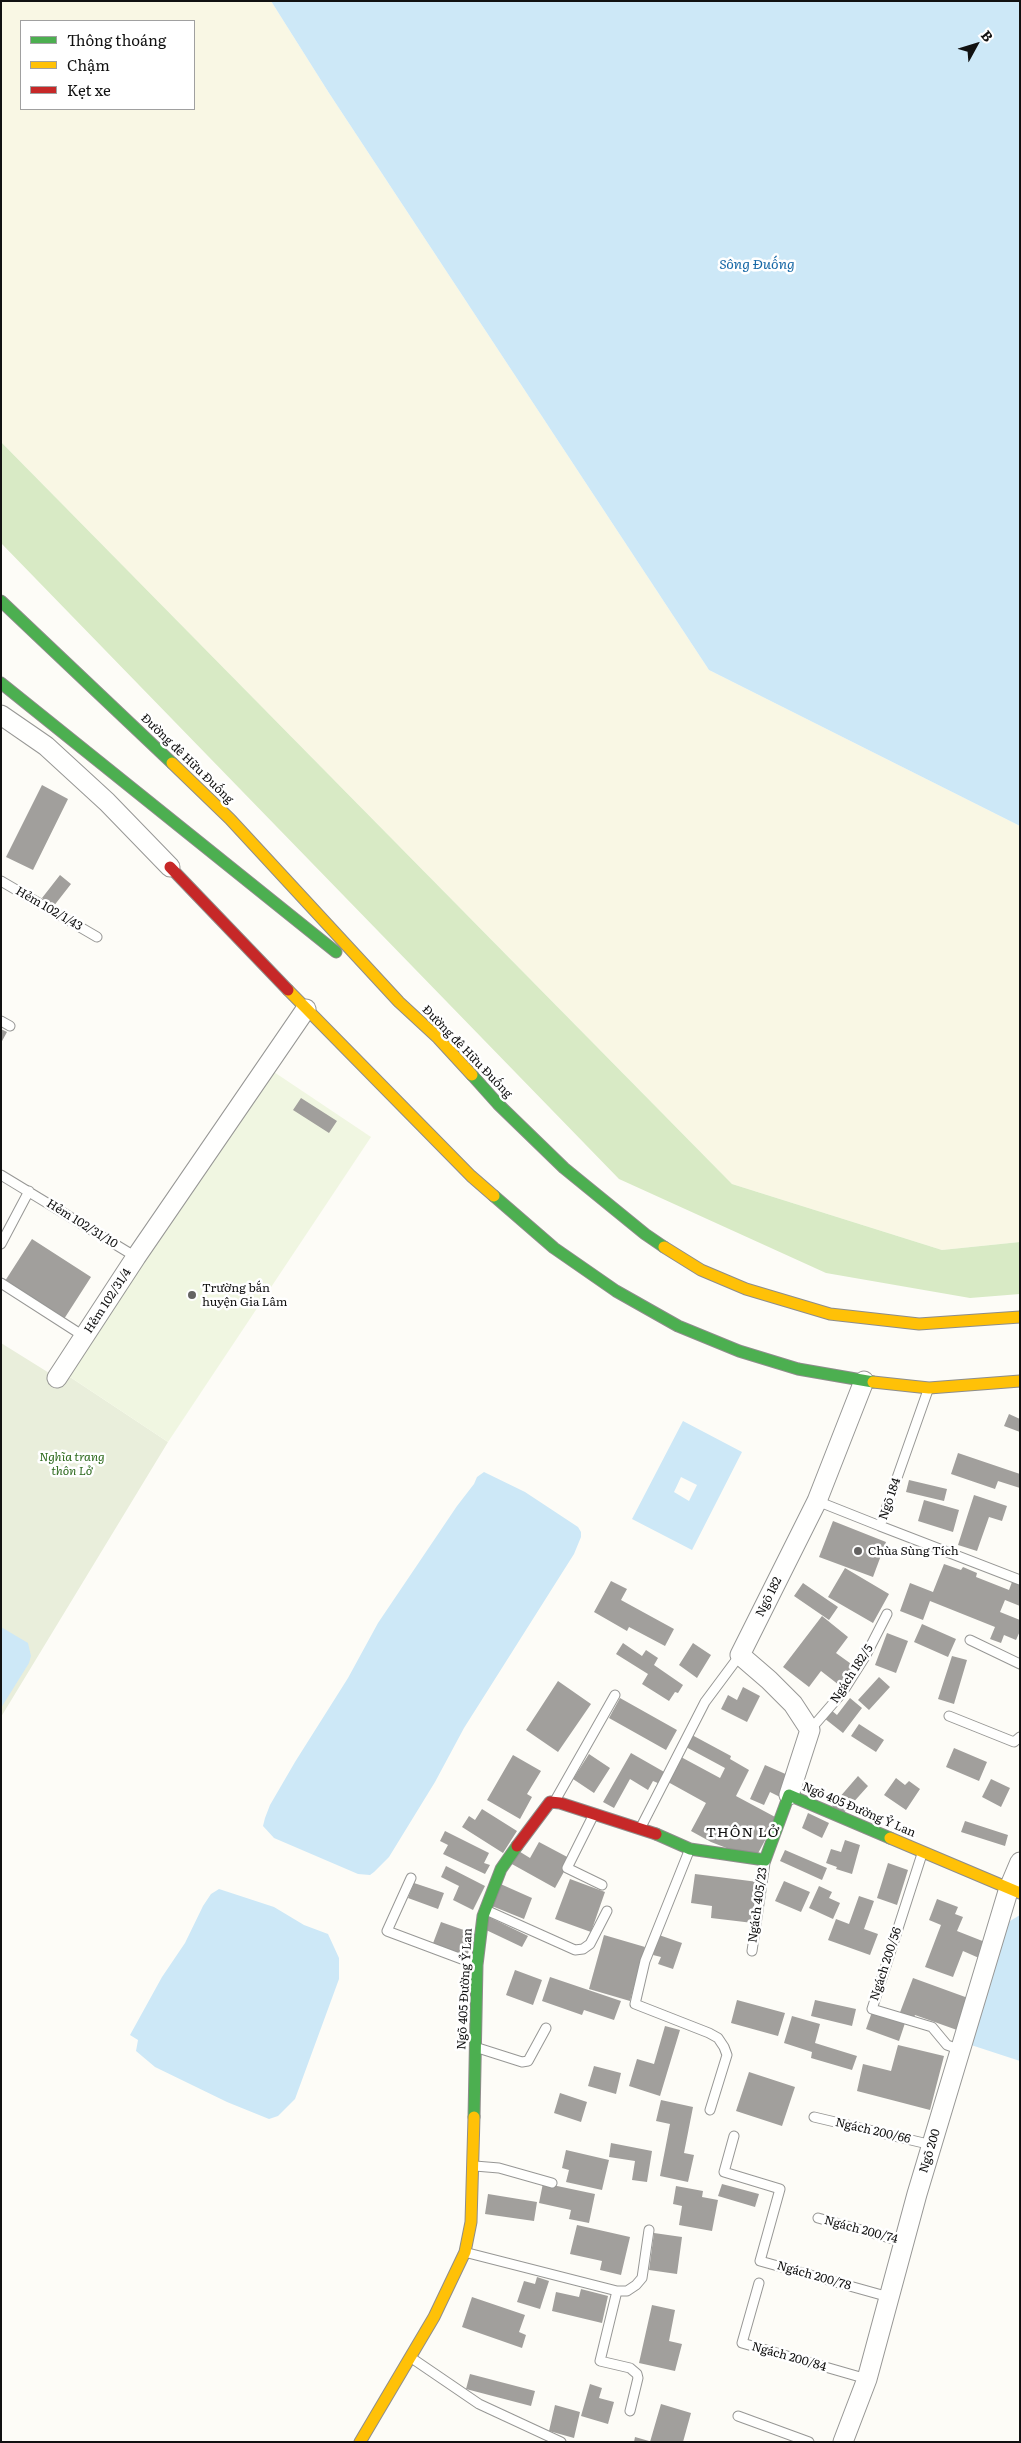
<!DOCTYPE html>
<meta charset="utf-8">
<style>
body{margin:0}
#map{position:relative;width:1021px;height:2443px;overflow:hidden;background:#fdfcf7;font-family:Literata,serif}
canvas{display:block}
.frame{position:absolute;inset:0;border:2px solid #111;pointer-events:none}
.legend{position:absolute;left:20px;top:20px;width:175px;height:90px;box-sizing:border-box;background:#fff;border:1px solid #a0a0a0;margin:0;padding:6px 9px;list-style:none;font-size:15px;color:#111}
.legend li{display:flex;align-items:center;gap:10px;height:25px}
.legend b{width:25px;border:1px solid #a0a0a0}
.north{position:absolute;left:951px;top:20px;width:50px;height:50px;-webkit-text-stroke:4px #fff;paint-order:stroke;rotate:51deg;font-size:14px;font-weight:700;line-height:20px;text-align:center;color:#111}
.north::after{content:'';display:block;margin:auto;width:18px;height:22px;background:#111;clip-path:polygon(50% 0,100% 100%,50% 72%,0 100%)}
</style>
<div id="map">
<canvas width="1021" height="2443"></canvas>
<div class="frame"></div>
<ul class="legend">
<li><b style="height:6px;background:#4caf50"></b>Thông thoáng</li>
<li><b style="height:6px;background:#ffc107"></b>Chậm</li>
<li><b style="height:6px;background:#c62828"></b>Kẹt xe</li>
</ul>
<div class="north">B</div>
</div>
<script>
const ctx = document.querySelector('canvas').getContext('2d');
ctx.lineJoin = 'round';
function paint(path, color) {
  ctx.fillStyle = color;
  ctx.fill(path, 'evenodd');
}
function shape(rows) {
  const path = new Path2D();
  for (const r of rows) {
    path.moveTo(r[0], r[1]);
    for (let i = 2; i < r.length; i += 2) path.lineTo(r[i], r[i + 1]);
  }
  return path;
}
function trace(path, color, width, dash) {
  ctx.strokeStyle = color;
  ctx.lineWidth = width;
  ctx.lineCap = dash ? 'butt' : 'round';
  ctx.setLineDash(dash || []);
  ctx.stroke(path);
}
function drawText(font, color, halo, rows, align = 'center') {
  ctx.font = font + ' Literata,serif';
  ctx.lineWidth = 5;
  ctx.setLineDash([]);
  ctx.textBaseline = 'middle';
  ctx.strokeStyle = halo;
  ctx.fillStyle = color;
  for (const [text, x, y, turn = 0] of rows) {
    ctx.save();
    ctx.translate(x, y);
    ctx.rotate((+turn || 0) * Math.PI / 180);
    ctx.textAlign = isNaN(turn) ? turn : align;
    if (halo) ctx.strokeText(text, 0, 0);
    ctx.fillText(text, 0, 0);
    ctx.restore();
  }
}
const farmland = shape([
 [1,1,271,1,329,93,709,670,1020,826,1020,1242,942,1250,732,1184,1,442],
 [21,21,194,21,194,109,21,109]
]);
const forest = shape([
 [1,442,732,1184,942,1250,1020,1242,1020,1294,970,1298,826,1273,619,1179,1,543]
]);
const cemetery = shape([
 [1,1343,54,1376,58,1369,168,1442,1,1717]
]);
const pitch = shape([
 [268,1068,371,1137,168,1442,67,1375]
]);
const water = shape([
 [271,1,1020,1,1020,826,709,670,329,93],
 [683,1421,742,1452,692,1550,632,1519],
 [681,1477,697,1485,689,1501,674,1492],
 [484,1472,525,1492,578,1527,581,1532,581,1537,574,1554,464,1728,435,1782,389,1857,374,1872,370,1875,358,1874,274,1838,263,1826,265,1818,270,1805,295,1762,348,1678,378,1623,457,1506,474,1484,477,1477],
 [1,1627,28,1643,31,1656,29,1663,1,1708],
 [219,1889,274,1907,304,1925,328,1934,339,1958,339,1979,295,2099,278,2116,269,2119,227,2102,155,2067,136,2051,138,2040,130,2035,162,1977,185,1943,203,1906,211,1894],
 [1020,1915,1020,2061,968,2044,1005,1924]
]);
const building = shape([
 [42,785,68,799,33,870,6,857],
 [60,875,71,884,53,907,42,898],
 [1,1029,7,1032,1,1043],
 [301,1098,337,1121,329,1133,293,1110],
 [32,1239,91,1277,64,1319,5,1281],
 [1009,1414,1020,1419,1020,1432,1004,1426],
 [958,1453,1020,1474,1020,1488,998,1481,995,1489,951,1474],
 [909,1480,947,1489,944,1501,906,1492],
 [974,1495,1007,1506,1002,1521,989,1517,977,1551,958,1545],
 [924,1500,959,1510,953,1532,918,1521],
 [833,1521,886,1542,873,1577,819,1557],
 [944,1564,961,1570,963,1567,977,1573,976,1577,1009,1590,1012,1582,1020,1585,1020,1606,1005,1600,1000,1612,1020,1620,1020,1631,1016,1640,1004,1635,1001,1643,990,1639,995,1627,930,1601,923,1620,900,1611,910,1583,933,1592],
 [845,1568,889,1594,873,1623,828,1597],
 [611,1581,627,1589,621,1600,674,1629,665,1646,629,1627,627,1631,594,1612],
 [803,1583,838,1607,829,1620,794,1596],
 [822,1616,848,1637,836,1653,854,1666,839,1685,821,1671,809,1687,783,1667],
 [922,1624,956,1639,948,1657,914,1642],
 [887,1633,908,1641,896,1673,875,1665],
 [623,1643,642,1656,646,1650,658,1658,654,1665,683,1685,678,1693,675,1692,669,1701,642,1684,648,1674,616,1654],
 [693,1643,711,1655,697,1678,679,1665],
 [952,1656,967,1660,954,1704,938,1699],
 [879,1677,890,1687,869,1710,858,1700],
 [558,1681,591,1704,558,1752,526,1730],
 [743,1687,760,1696,747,1722,721,1709,728,1695,737,1700],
 [620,1698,677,1730,666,1750,609,1718],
 [850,1698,862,1708,843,1733,824,1718,831,1710,837,1715],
 [859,1724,884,1740,876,1752,851,1736],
 [692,1735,731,1756,730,1759,749,1770,736,1796,777,1818,755,1859,711,1842,691,1831,706,1803,668,1782,681,1757,720,1778,725,1768,686,1747],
 [954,1748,987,1762,979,1781,946,1767],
 [631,1753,666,1773,660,1784,653,1781,648,1790,630,1779,614,1808,603,1802],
 [589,1754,610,1768,594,1793,573,1779],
 [513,1755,541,1771,527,1794,532,1797,520,1819,487,1800],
 [765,1765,790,1776,780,1797,770,1792,764,1805,750,1799],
 [858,1776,868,1786,842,1815,832,1806],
 [896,1778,905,1785,909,1781,920,1789,906,1810,884,1795],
 [991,1779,1010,1788,1001,1807,982,1797],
 [482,1809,517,1831,503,1853,462,1827,469,1816,475,1820],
 [808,1813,829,1823,822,1838,802,1828],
 [965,1821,1008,1835,1005,1846,961,1832],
 [445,1831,489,1853,484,1863,490,1865,485,1874,443,1854,448,1845,440,1841],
 [845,1840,860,1845,852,1874,836,1869,837,1867,826,1863,831,1849,841,1852],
 [539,1842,571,1859,555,1888,510,1863,517,1850,530,1858],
 [785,1850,827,1868,822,1880,780,1861],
 [888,1863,908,1870,897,1905,877,1898],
 [446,1866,485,1886,473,1910,453,1900,459,1886,441,1877],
 [695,1874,758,1882,753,1923,711,1918,712,1906,691,1903],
 [570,1879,605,1892,591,1932,555,1919],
 [784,1881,810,1892,801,1912,775,1901],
 [496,1882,532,1898,524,1919,487,1904],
 [414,1883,444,1893,438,1909,408,1898],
 [819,1886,832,1892,829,1898,840,1903,833,1919,809,1908],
 [859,1896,874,1901,864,1929,878,1934,870,1955,828,1940,836,1919,849,1924],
 [937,1899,958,1907,955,1914,963,1917,957,1931,985,1942,979,1958,963,1951,953,1977,925,1967,941,1925,929,1920],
 [489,1917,528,1936,522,1947,484,1929],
 [441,1922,475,1934,466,1959,432,1946],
 [604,1935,645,1947,630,2001,589,1989],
 [659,1935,682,1943,673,1969,658,1964,661,1957,653,1955],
 [515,1970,542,1980,533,2005,506,1995],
 [550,1977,621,2001,614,2020,584,2010,582,2015,542,2001],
 [913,1978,968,1998,957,2030,915,2015,913,2020,899,2015],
 [737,2000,785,2013,778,2036,731,2023],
 [815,2000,856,2009,852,2026,811,2016],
 [872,2012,905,2023,899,2041,866,2029],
 [792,2016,820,2024,815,2043,857,2056,852,2070,811,2058,812,2052,784,2043],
 [665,2026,680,2030,660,2096,629,2086,637,2059,654,2064],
 [898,2045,944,2056,930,2110,857,2091,863,2064,891,2071],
 [594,2066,621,2073,616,2094,588,2086],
 [749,2072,795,2087,782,2126,736,2111],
 [560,2093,587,2102,581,2122,554,2113],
 [661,2100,693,2107,684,2153,694,2155,688,2182,660,2176,670,2124,656,2121],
 [611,2143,652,2151,647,2182,632,2180,635,2161,609,2157],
 [566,2150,609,2160,602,2190,566,2182,569,2170,562,2168],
 [543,2183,595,2194,589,2223,569,2219,571,2210,539,2203],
 [722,2184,759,2194,755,2207,718,2196],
 [676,2186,703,2191,702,2197,718,2200,712,2231,679,2225,682,2206,673,2204],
 [488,2194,537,2202,534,2221,485,2214],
 [577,2225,630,2237,621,2275,600,2270,602,2261,570,2254],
 [654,2233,682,2237,677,2274,649,2270],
 [537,2277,549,2281,540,2309,517,2302,524,2281,535,2284],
 [581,2289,608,2296,602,2323,552,2311,556,2292,579,2297],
 [472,2297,525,2315,519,2332,526,2335,522,2348,462,2327],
 [652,2305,675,2310,669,2341,682,2344,675,2371,639,2363],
 [470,2374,535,2391,531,2406,466,2389],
 [590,2384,602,2388,599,2398,614,2402,608,2424,581,2416],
 [661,2404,691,2413,683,2442,650,2442],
 [555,2405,580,2412,574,2438,549,2431],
 [635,2437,649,2441,649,2442,634,2442]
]);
const lane = shape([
 [1,881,97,937],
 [1,1021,10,1026],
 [1,1175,136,1257],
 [1,1244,29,1191],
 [1,1283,85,1337],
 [928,1390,880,1526,1020,1580],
 [817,1501,880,1526],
 [970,1640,1020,1664],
 [949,1716,1014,1742,1020,1737],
 [810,1730,842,1693,866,1655,887,1614],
 [556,1799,615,1695],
 [593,1816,567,1868,602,1885],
 [642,1825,705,1702,740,1655],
 [689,1851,645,1961,635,2004,709,2033,718,2038,724,2047,727,2055,710,2110],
 [922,1854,872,2009,932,2027,947,2045,961,2050],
 [411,1878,387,1931,475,1964],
 [488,1911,575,1950,583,1949,590,1944,607,1911],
 [752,1951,765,1863],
 [478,2048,522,2062,528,2061,546,2028],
 [814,2117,932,2145],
 [734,2136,724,2172,780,2189,760,2261,889,2297],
 [475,2166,499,2168,552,2183],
 [818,2218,904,2242],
 [468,2253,617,2291,627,2291,636,2285,642,2278,649,2230],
 [759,2283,742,2343,867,2379],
 [617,2291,600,2361,630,2368,637,2374,638,2378,630,2411],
 [413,2359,479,2404,561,2442],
 [738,2416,809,2442]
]);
const street = shape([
 [1,715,46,746,107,802,170,867],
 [57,1378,136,1257,306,1009],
 [789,1795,810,1730,793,1704,769,1680,740,1655,817,1501,864,1381],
 [843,2442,867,2379,917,2194,1009,1888,1020,1862]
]);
const fast = shape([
 [1,601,172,763],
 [1,683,336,952],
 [472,1075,498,1104,564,1168,645,1234,664,1247],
 [494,1196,554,1248,616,1291,678,1326,739,1351,798,1369,873,1382],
 [656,1834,690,1849,765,1860,789,1795,890,1838],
 [474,2117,477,1965,483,1916,501,1869,517,1846]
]);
const slow = shape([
 [172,763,230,819,399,1002,438,1038,472,1075],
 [288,990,471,1176,494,1196],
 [664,1247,701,1270,746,1289,830,1314,919,1324,1020,1317],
 [873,1382,929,1388,1020,1381],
 [890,1838,1020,1893],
 [360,2442,434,2317,465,2252,471,2222,474,2117]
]);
const jam = shape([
 [170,867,288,990],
 [517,1846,550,1802,560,1803,656,1834]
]);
const markers = [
 [192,1295,5,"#646362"],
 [858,1551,5,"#646362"]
];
const streetNames = [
 ["Đường đê Hữu Đuống",187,759,44],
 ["Hẻm 102/1/43",49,909,30],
 ["Đường đê Hữu Đuống",467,1052,46],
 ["Hẻm 102/31/10",82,1224,32],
 ["Hẻm 102/31/4",108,1301,-57],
 ["Ngõ 184",890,1499,-71],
 ["Ngõ 182",769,1597,-63],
 ["Ngách 182/5",852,1674,-57],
 ["Ngõ 405 Đường Ỷ Lan",859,1810,23],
 ["Ngách 405/23",758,1905,-82],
 ["Ngách 200/56",886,1964,-72],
 ["Ngõ 405 Đường Ỷ Lan",465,1989,-87],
 ["Ngách 200/66",873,2131,13],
 ["Ngõ 200",930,2151,-73],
 ["Ngách 200/74",861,2230,15],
 ["Ngách 200/78",814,2276,16],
 ["Ngách 200/84",789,2357,16]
];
const poiNames = [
 ["Trường bắn",202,1288],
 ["huyện Gia Lâm",202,1302],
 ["Chùa Sùng Tích",868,1551]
];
const parkNames = [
 ["Nghĩa trang",72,1457],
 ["thôn Lở",72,1471]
];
const waterNames = [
 ["Sông Đuống",757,265]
];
const neighbourhoodNames = [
 ["THÔN LỞ",743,1833]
];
paint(farmland, '#f9f7e4');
paint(forest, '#d8eac5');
paint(cemetery, '#e9eedb');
paint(pitch, '#f0f6e1');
paint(water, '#cde8f7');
paint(building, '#a19f9c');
trace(lane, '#979795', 11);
trace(street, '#979795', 21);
trace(fast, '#8e8d8b', 13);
trace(slow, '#8e8d8b', 13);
trace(jam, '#8e8d8b', 13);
trace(lane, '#fffffe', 9);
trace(street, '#fffffe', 19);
trace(fast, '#4caf50', 11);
trace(slow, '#ffc107', 11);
trace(jam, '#c62828', 11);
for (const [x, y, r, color] of markers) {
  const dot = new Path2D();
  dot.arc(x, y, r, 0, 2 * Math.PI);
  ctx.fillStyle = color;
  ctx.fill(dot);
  trace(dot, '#fff', 2);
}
drawText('12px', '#111', '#fff', streetNames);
drawText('12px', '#111', '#fff', poiNames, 'left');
drawText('italic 12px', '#2f6b1f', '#fff', parkNames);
drawText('italic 14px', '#1768a6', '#fff', waterNames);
ctx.letterSpacing = '1px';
drawText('14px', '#111', '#fff', neighbourhoodNames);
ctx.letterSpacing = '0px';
</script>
